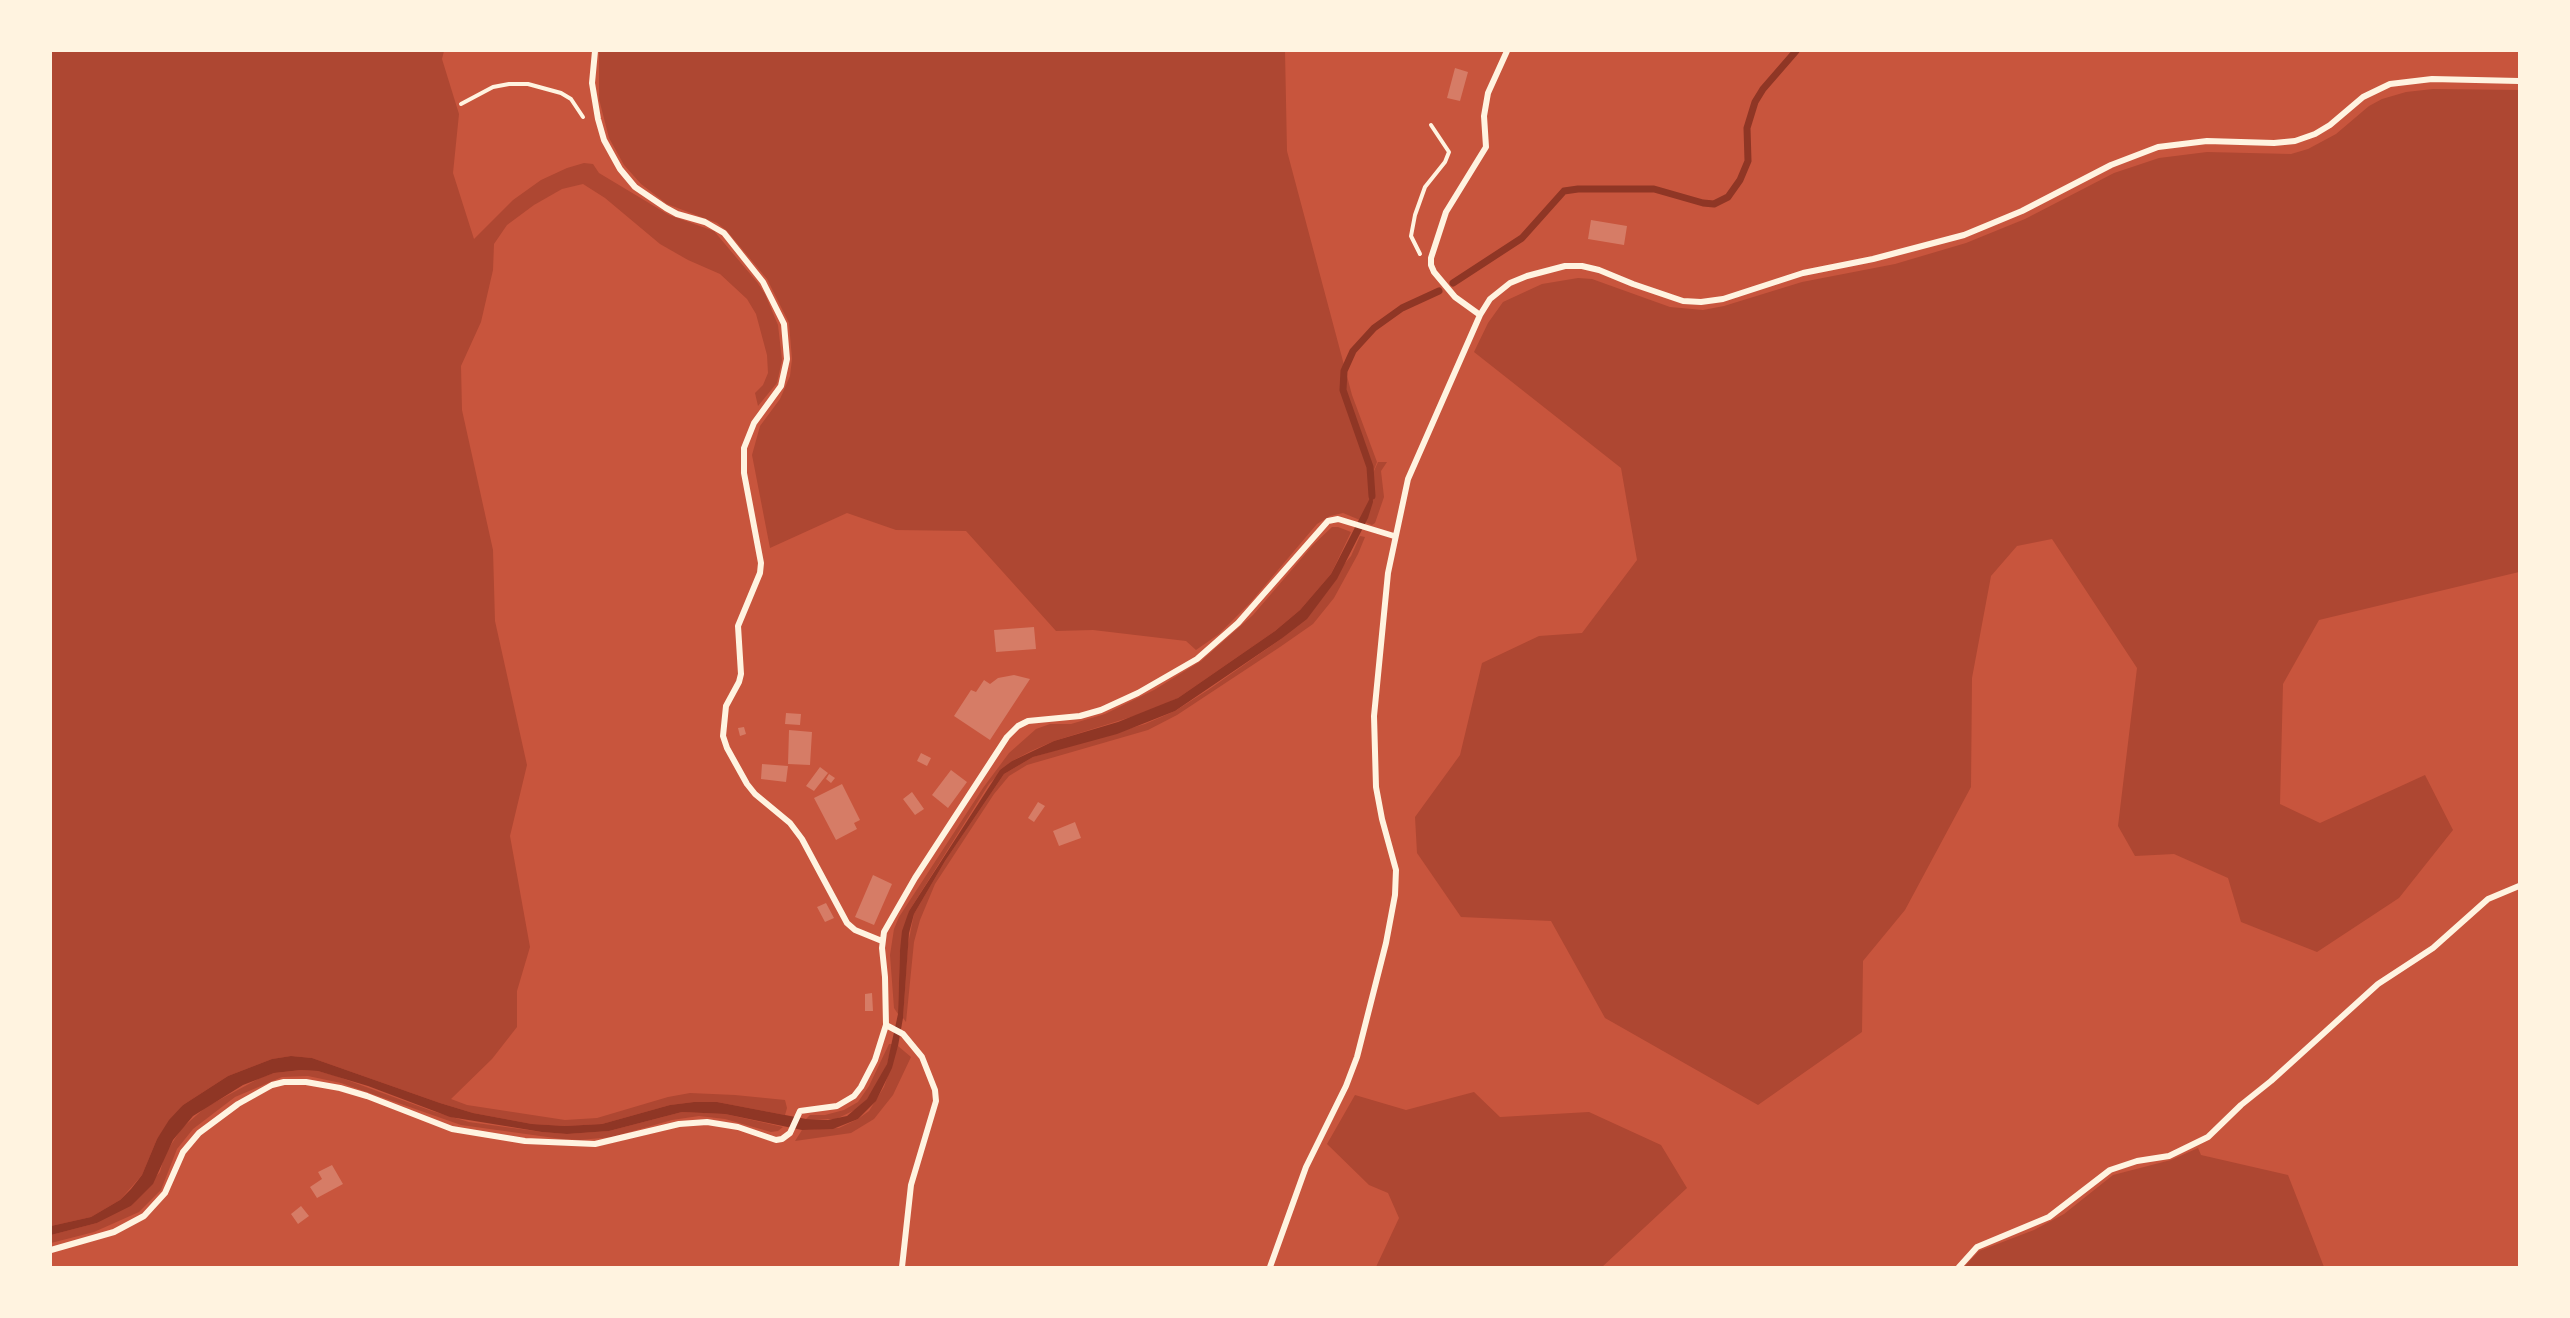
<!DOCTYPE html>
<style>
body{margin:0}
#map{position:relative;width:2570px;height:1318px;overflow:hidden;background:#c8553d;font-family:Rubik,sans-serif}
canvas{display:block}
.frame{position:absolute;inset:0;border:52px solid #fff3e0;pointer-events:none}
</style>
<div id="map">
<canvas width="2570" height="1318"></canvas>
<div class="frame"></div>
</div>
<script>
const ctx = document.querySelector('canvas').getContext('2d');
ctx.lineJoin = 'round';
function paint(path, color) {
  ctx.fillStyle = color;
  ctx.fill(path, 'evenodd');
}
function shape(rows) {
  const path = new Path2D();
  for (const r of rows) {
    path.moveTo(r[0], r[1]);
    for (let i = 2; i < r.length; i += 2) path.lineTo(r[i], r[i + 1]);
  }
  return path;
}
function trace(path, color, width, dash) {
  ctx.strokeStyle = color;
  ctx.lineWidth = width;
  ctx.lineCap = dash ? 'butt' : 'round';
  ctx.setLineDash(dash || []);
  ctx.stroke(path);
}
const green = shape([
 [51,51,444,51,442,59,459,114,453,173,474,239,513,200,541,180,567,168,584,163,593,164,599,173,669,215,714,231,757,282,765,294,778,325,782,360,777,383,758,406,755,393,763,385,768,373,767,355,756,314,747,299,720,274,688,260,660,244,605,198,583,184,562,189,534,205,507,225,494,244,493,270,481,322,461,366,462,410,493,550,495,621,527,765,510,836,530,947,517,991,517,1027,492,1059,451,1099,467,1105,565,1120,597,1118,668,1097,690,1093,735,1095,785,1100,787,1108,785,1115,717,1102,694,1102,670,1105,602,1124,565,1126,532,1124,473,1113,440,1103,312,1058,291,1056,272,1059,228,1076,183,1105,157,1139,142,1175,120,1200,91,1217,51,1226],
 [599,51,1285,51,1287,151,1352,395,1377,462,1370,480,1378,462,1387,462,1381,471,1384,497,1375,523,1372,525,1343,513,1330,516,1317,524,1250,603,1219,634,1196,650,1186,641,1093,630,1056,631,966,531,896,530,847,513,770,548,752,455,760,426,780,399,790,376,792,359,789,323,767,279,727,231,717,223,667,204,641,184,624,165,609,138,599,99],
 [2433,89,2519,90,2519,572,2319,620,2283,684,2280,804,2320,823,2425,775,2453,830,2399,898,2317,952,2241,922,2228,878,2174,854,2135,856,2118,826,2137,668,2052,539,2017,546,1991,576,1972,678,1971,787,1905,910,1863,961,1862,1032,1758,1105,1605,1018,1551,921,1461,917,1417,853,1415,817,1460,755,1482,663,1539,636,1582,633,1637,560,1621,468,1474,352,1488,323,1503,302,1542,284,1578,278,1592,279,1670,307,1703,310,1724,306,1802,282,1895,264,1966,243,2025,219,2114,173,2159,158,2207,152,2291,154,2308,149,2336,134,2369,106,2382,99,2406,92],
 [1332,527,1338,527,1351,532,1331,574,1300,610,1275,631,1178,698,1147,712,1054,741,1031,751,1012,761,989,784,909,911,900,950,898,1014,894,1008,890,955,894,929,899,917,983,788,1009,753,1036,729,1050,724,1071,724,1105,714,1154,690,1201,661,1253,615,1313,545],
 [1360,536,1365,537,1358,554,1334,598,1313,624,1280,647,1177,715,1148,730,1027,765,1009,776,994,794,935,884,920,920,914,942,906,1022,903,1018,908,944,914,914,945,861,1004,774,1033,757,1145,724,1175,711,1208,690,1281,639,1351,556],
 [889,1044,892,1044,887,1064,878,1083,867,1099,857,1109,836,1119,806,1119,810,1115,825,1115,844,1110,858,1102,869,1086],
 [898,1046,911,1057,893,1095,874,1119,851,1133,795,1141,802,1130,839,1128,858,1119,869,1111,884,1087],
 [301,1070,318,1071,336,1076,432,1111,469,1122,542,1132,567,1134,609,1131,682,1112,725,1114,783,1127,778,1131,771,1132,725,1119,699,1116,672,1120,612,1137,580,1140,562,1139,461,1125,341,1083,308,1076,282,1077,235,1097,193,1129,177,1149,161,1190,139,1212,94,1232,51,1243,51,1235,97,1223,131,1206,160,1172,165,1154,182,1128,206,1107,260,1078,274,1073],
 [1474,1092,1500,1117,1589,1112,1661,1145,1687,1188,1602,1267,1376,1267,1399,1218,1388,1193,1369,1185,1327,1144,1355,1095,1406,1110],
 [2198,1148,2201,1155,2288,1175,2324,1267,1964,1267,1979,1251,2034,1230,2064,1214,2113,1175,2171,1160]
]);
const water = shape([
 [1372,488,1373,502,1368,518,1337,579,1307,619,1281,639,1175,711,1117,734,1033,757,1004,774,945,861,914,914,909,933,903,1018,898,1046,892,1068,876,1101,858,1119,833,1129,802,1130,725,1114,682,1112,609,1131,567,1134,542,1132,450,1117,368,1086,318,1071,301,1070,274,1073,243,1085,193,1116,173,1140,153,1184,131,1206,97,1223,51,1235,51,1226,91,1217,120,1200,131,1189,142,1175,157,1139,169,1120,183,1105,228,1076,272,1059,291,1056,312,1058,440,1103,473,1113,532,1124,565,1126,602,1124,670,1105,694,1102,717,1102,806,1119,828,1120,847,1116,867,1099,887,1064,898,1014,900,950,902,931,909,911,1000,770,1012,761,1054,741,1118,722,1178,698,1275,631,1300,610,1331,574,1369,500]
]);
const stream = shape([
 [1453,283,1522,238,1564,191,1578,189,1654,189,1703,203,1714,204,1728,197,1740,180,1748,161,1747,128,1755,102,1763,89,1796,51],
 [1372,496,1370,467,1343,390,1344,371,1353,351,1374,328,1402,308,1439,291]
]);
const building = shape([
 [1455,68,1468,72,1460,101,1447,98],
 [1591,220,1627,226,1624,245,1588,239],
 [1034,627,1036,649,996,652,994,630],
 [1014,675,1030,679,990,740,954,716,971,690,976,692,984,680,990,684,998,678],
 [786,713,801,714,800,725,785,724],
 [744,727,746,734,740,736,738,728],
 [789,730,812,732,810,765,788,764],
 [921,753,931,758,927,766,917,761],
 [762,764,788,766,786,782,761,779],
 [820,767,828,773,814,791,806,786],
 [951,770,967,782,948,808,932,795],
 [829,774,835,778,831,783,826,779],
 [842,784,860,820,854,823,857,829,836,840,814,798],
 [912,792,924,809,915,815,903,799],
 [1038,802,1045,806,1034,822,1028,818],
 [1075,822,1081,838,1059,846,1053,831],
 [873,875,892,884,874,925,855,917],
 [826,903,834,918,825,922,817,907],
 [872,993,873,1011,865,1011,865,994],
 [332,1165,343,1184,317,1198,310,1187,322,1179,318,1172],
 [301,1206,309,1216,298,1224,291,1214]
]);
const path = shape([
 [461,104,493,87,509,84,528,84,561,93,571,99,583,117],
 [1420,254,1411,236,1415,215,1425,187,1445,162,1449,152,1431,125]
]);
const minor = shape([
 [595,51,592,83,598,119,604,140,620,169,635,187,666,208,677,214,705,222,724,233,763,282,784,324,787,359,781,386,754,423,744,448,744,473,761,563,760,573,738,626,741,674,739,682,726,706,723,736,727,748,747,784,755,794,790,823,802,839,847,923,855,930,882,941],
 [1480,315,1455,297,1434,272,1431,265,1431,258,1446,212,1486,147,1484,116,1488,93,1507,51],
 [886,1025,903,1034,922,1057,935,1090,936,1101,911,1185,902,1267],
 [51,1250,114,1232,144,1216,165,1193,183,1152,199,1133,238,1104,272,1085,284,1082,306,1082,340,1088,367,1096,452,1129,525,1141,595,1144,679,1124,707,1122,738,1127,776,1140,782,1139,790,1133,800,1111,837,1106,854,1096,861,1087,875,1060,886,1025,885,977,882,948,884,932,915,878,1007,737,1018,726,1028,721,1080,716,1101,710,1138,693,1197,659,1238,623,1328,521,1338,519,1394,536],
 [1270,1267,1306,1167,1346,1086,1357,1057,1386,943,1395,895,1396,870,1382,819,1376,787,1374,716,1388,573,1408,479,1480,315,1490,299,1510,283,1527,276,1565,266,1582,266,1599,270,1633,284,1683,301,1701,302,1723,299,1803,273,1873,259,1964,235,2022,211,2111,165,2158,147,2207,141,2274,143,2295,141,2315,134,2330,125,2363,97,2390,84,2432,79,2519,81],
 [1959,1267,1977,1247,2049,1217,2110,1170,2137,1161,2169,1156,2208,1137,2241,1105,2271,1081,2378,984,2433,948,2488,899,2519,886]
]);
paint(green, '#ae4732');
paint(water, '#8f3625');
trace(stream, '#8f3625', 7);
paint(building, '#d67c66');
trace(path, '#fff3e0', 4);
trace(minor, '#fff3e0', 6);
</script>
